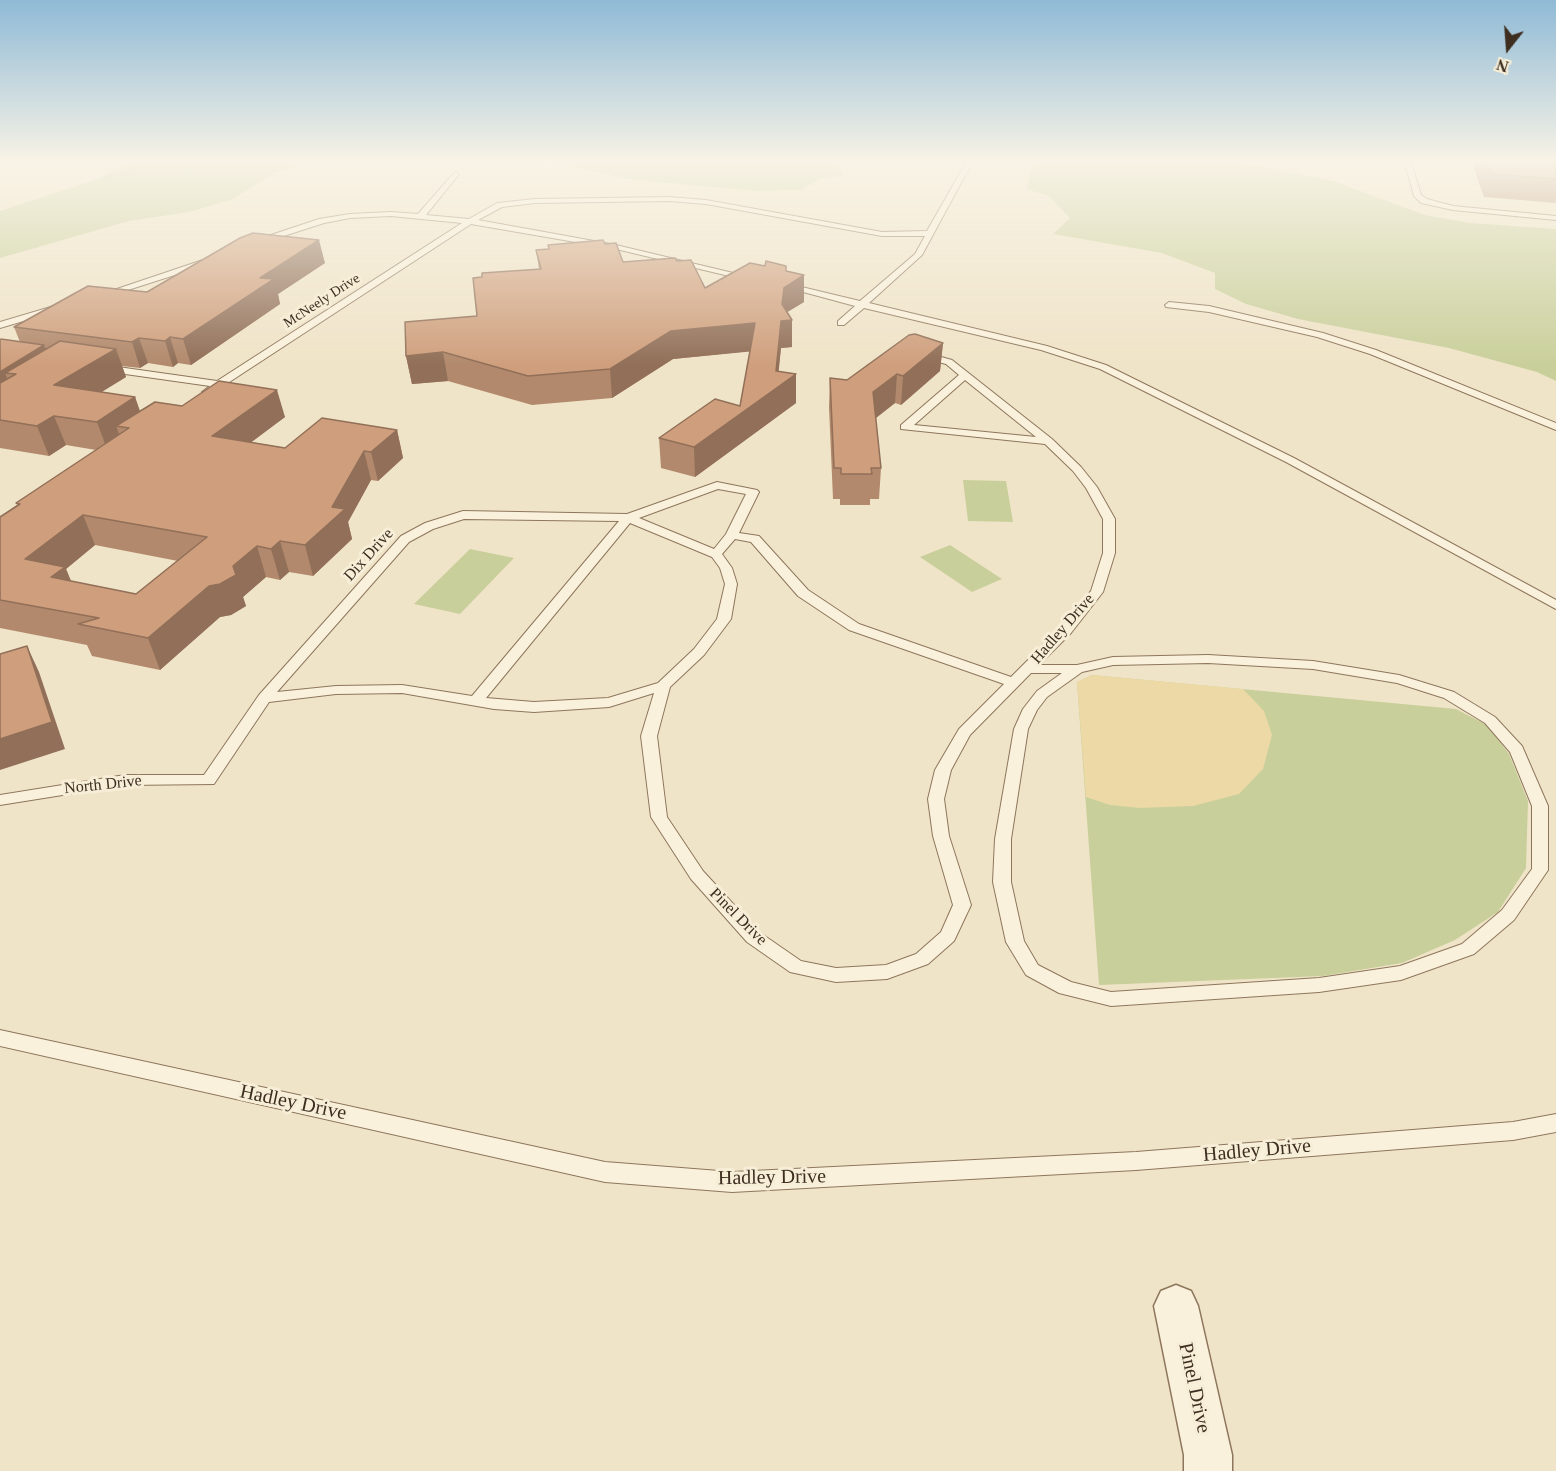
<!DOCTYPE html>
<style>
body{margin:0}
#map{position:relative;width:1556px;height:1471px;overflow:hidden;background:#f0e4c8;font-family:Georgia,serif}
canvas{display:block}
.north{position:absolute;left:1478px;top:18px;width:60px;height:60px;-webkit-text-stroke:4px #f7eed8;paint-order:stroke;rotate:197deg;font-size:16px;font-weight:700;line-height:24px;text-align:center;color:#3d2e20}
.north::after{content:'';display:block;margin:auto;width:21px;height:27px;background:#3d2e20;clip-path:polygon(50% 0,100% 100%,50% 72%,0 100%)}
</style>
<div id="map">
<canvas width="1556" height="1471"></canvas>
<div class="north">N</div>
</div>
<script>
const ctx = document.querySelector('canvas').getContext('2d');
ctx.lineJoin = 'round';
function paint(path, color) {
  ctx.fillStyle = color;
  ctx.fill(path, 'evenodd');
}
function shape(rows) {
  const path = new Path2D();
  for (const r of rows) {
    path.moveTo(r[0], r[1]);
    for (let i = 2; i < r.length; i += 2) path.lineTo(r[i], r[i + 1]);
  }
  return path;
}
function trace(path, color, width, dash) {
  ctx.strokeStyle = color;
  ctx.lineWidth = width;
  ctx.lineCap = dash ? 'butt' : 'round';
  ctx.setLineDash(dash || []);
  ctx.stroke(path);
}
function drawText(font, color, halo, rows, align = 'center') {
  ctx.font = font + ' Georgia,serif';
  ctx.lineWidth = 6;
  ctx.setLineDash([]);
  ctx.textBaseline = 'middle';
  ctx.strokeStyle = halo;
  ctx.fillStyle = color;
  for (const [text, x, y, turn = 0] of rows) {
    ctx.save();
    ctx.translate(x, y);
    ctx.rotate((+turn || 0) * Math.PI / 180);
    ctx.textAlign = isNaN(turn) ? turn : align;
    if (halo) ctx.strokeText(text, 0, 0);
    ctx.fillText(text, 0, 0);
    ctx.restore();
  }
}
const green = shape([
 [233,159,327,159,274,173,233,199,189,212,129,221,0,258,0,211,98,179,184,170],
 [536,159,836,159,842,176,821,178,801,190,753,191,629,179],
 [1035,159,1225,159,1333,181,1425,215,1471,223,1556,229,1556,381,1537,372,1449,348,1298,319,1246,304,1215,289,1215,273,1162,253,1053,234,1070,218,1049,196,1026,189],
 [963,480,1006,481,1013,522,968,521],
 [950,545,1002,579,972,592,920,557],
 [470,549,514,558,460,614,414,604],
 [1092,675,1456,709,1487,725,1509,754,1528,801,1526,868,1498,912,1455,940,1402,963,1323,976,1099,985,1077,682]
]);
const sand = shape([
 [1092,675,1243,689,1264,711,1272,735,1263,769,1239,794,1193,806,1140,808,1110,805,1086,797,1077,682]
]);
const cemetery = shape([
 [134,159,233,159,184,170,98,179]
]);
const service = shape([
 [968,159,974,159,922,255,869,303,1047,346,1106,365,1294,458,1556,600,1556,609,1286,462,1100,369,1041,350,864,308,844,325,838,325,838,321,855,306,781,286,785,283,860,301,915,254,925,236,882,236,706,204,669,201,535,203,502,207,478,220,616,245,754,278,750,281,616,249,471,224,211,394,202,392,210,386,104,371,99,368,104,365,217,381,462,223,391,216,350,218,324,223,256,245,252,243,253,241,319,219,350,214,391,212,418,214,455,172,459,174,426,215,469,219,497,203,535,199,669,197,706,200,882,232,927,231,968,159],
 [1404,159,1410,159,1421,195,1427,199,1453,206,1556,216,1556,220,1453,210,1421,203,1414,196,1404,159],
 [203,260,207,263,206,265,106,297,99,295,203,260],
 [1169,302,1209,306,1323,333,1376,350,1556,423,1556,430,1370,354,1317,337,1209,312,1166,307,1165,305,1169,302],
 [54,306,59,309,57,311,0,328,0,322,54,306],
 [923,352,952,360,1052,439,1081,467,1097,487,1115,519,1115,553,1103,592,1071,633,1039,665,1077,665,1113,657,1208,655,1313,661,1399,675,1454,692,1495,717,1522,746,1548,806,1548,870,1514,920,1474,954,1401,980,1319,992,1111,1006,1059,993,1026,975,1006,942,993,882,995,839,1014,729,1023,709,1037,691,1062,673,1031,673,970,735,951,770,944,799,949,836,971,905,954,941,928,964,887,979,836,982,790,972,747,942,691,879,651,817,641,736,654,693,609,707,534,712,494,709,402,693,336,694,269,702,214,784,125,785,0,805,0,795,125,775,204,775,259,695,401,536,425,523,463,511,627,514,717,482,757,490,759,492,739,533,759,536,808,590,859,624,1011,677,1061,627,1091,591,1103,553,1103,519,1086,488,1073,471,1045,444,901,429,901,425,959,375,946,364,920,357,918,355,923,352],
 [965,380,1036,437,914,425,965,380],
 [718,489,746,494,726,534,714,549,639,518,718,489],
 [464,519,619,521,472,696,402,685,336,686,277,692,409,542,433,529,464,519],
 [630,523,712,557,720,568,725,584,717,619,694,649,658,683,608,698,534,702,486,698,630,523],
 [735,539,751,542,798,596,849,630,1004,684,959,729,935,770,928,799,933,836,953,905,941,932,916,954,886,965,836,968,801,961,759,932,703,871,667,817,657,736,670,687,704,655,731,619,737,584,732,568,722,554,735,539],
 [1208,663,1313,669,1397,683,1444,698,1485,723,1510,752,1532,806,1532,869,1502,910,1462,944,1400,966,1319,978,1111,992,1071,982,1038,965,1024,941,1011,882,1011,839,1028,729,1037,710,1047,697,1082,672,1113,665,1208,663],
 [0,1030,605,1162,732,1172,1136,1152,1513,1122,1556,1114,1556,1132,1513,1140,1136,1170,732,1192,605,1182,0,1046,0,1030]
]);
const minor = shape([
 [1176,1285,1191,1291,1198,1306,1232,1455,1232,1471,1184,1471,1184,1455,1154,1306,1161,1291,1176,1285]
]);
const wall = shape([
 [1475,159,1556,159,1556,203,1484,197,1473,166],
 [605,244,623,262,677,261,705,288,765,266,786,266,786,271,804,302,787,312,792,320,792,347,781,348,778,372,796,374,796,403,695,477,661,468,659,438,740,406,750,351,673,359,612,398,532,405,448,381,412,384,406,356,477,316,482,277,539,269,536,250],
 [325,263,278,294,280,304,191,365,178,363,173,367,148,363,140,368,122,366,126,377,101,392,135,397,140,411,182,406,285,417,251,442,285,448,397,430,403,458,378,481,371,480,348,522,352,539,313,576,289,572,280,580,266,577,243,597,246,606,231,615,220,617,160,670,92,656,87,645,0,628,0,517,17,505,16,503,96,450,66,445,49,456,0,448,0,340,20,342,14,327,147,292],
 [95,545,178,561,136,594,71,581,66,569],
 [943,343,940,371,901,405,895,403,876,418,881,468,879,499,870,499,870,505,840,505,840,499,833,499,829,407,830,378,847,380]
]);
const shadedWall = shape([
 [319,240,325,263,278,294,280,304,191,365,183,339,260,278],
 [786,266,786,286,804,275,804,302,784,314,792,320,792,347,781,348,777,388,796,374,796,403,695,477,694,447,776,388,776,371],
 [755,323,755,351,673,359,612,398,610,369,671,331],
 [170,337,178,363,173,367,165,341],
 [139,338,148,363,140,368,132,342],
 [943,343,940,371,901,405,903,376],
 [44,345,53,366,16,374,5,373,13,391,0,399,0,372],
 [116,349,126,377,66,414,54,385],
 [443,352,448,381,412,384,406,356],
 [897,374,895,403,872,421,873,392],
 [277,390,285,417,221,465,212,436],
 [135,397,145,427,129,428,116,426,122,442,108,452,97,422],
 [54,416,66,445,49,456,37,426],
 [397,430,403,458,378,481,371,452],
 [364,451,371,480,348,522,352,539,313,576,305,545,332,507],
 [83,515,95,545,66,569,78,598,25,559],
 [280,541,289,572,280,580,271,549],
 [257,546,266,577,243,597,246,606,231,615,220,617,160,670,148,638],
 [27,646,39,672,65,749,0,770,0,739]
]);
const building = shape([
 [1486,159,1556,159,1556,179,1491,174,1486,159],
 [253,233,319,240,260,278,274,279,183,339,170,337,165,341,139,338,132,342,14,327,88,286,147,292,240,238,253,233],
 [603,240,605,244,616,243,623,262,675,258,677,261,691,260,705,288,750,263,765,266,766,261,786,266,786,271,804,275,784,288,782,304,792,320,781,321,776,371,796,374,694,447,659,438,715,399,740,406,755,323,671,331,610,369,528,376,443,352,406,356,405,322,477,316,473,278,482,277,482,273,541,269,536,250,549,249,548,245,603,240],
 [915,334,943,343,903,376,897,374,873,392,881,468,871,468,872,474,841,474,841,468,834,468,830,378,847,380,909,335,915,334],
 [1,339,44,345,0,372,0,340,1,339],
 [60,341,116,349,54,385,135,397,97,422,54,416,37,426,0,420,0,383,16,374,5,373,60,341],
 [219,381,277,390,212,436,285,448,322,418,397,430,371,452,364,451,332,507,345,509,305,545,280,541,271,549,257,546,233,566,236,575,220,584,209,586,148,638,78,624,99,618,0,600,0,517,20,504,16,503,129,428,116,426,155,402,182,406,219,381],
 [83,515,207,537,136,594,51,577,65,567,25,559,83,515],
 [27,646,52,722,0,739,0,654,27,646]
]);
const farStreetnames = [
 ["McNeely Drive",322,301,-33]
];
const streetNames = [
 ["Dix Drive",369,555,-48],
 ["Hadley Drive",1063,629,-49],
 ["North Drive",103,785,-6],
 ["Pinel Drive",738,917,45]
];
const nearStreetnames = [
 ["Hadley Drive",293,1103,12],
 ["Hadley Drive",1257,1151,-5],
 ["Hadley Drive",772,1178,-1],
 ["Pinel Drive",1194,1388,78]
];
paint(green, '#c9cf9b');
paint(sand, '#ecd9a5');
paint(cemetery, '#bfc49a');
trace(service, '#8d765c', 2);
trace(minor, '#8d765c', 3);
paint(service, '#faf1dc');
paint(minor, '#faf1dc');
paint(wall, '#b2896c');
paint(shadedWall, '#916f58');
paint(building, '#cf9f7d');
trace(building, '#916f58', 1.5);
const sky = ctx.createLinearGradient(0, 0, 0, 365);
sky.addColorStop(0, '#8fbad6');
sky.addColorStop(0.44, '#f8f3e6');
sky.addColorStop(1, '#f8f3e600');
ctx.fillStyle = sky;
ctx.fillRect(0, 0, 1556, 365);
drawText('14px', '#3d2e20', '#f7eed8', farStreetnames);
drawText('16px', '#3d2e20', '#f7eed8', streetNames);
drawText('20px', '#3d2e20', '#f7eed8', nearStreetnames);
</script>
